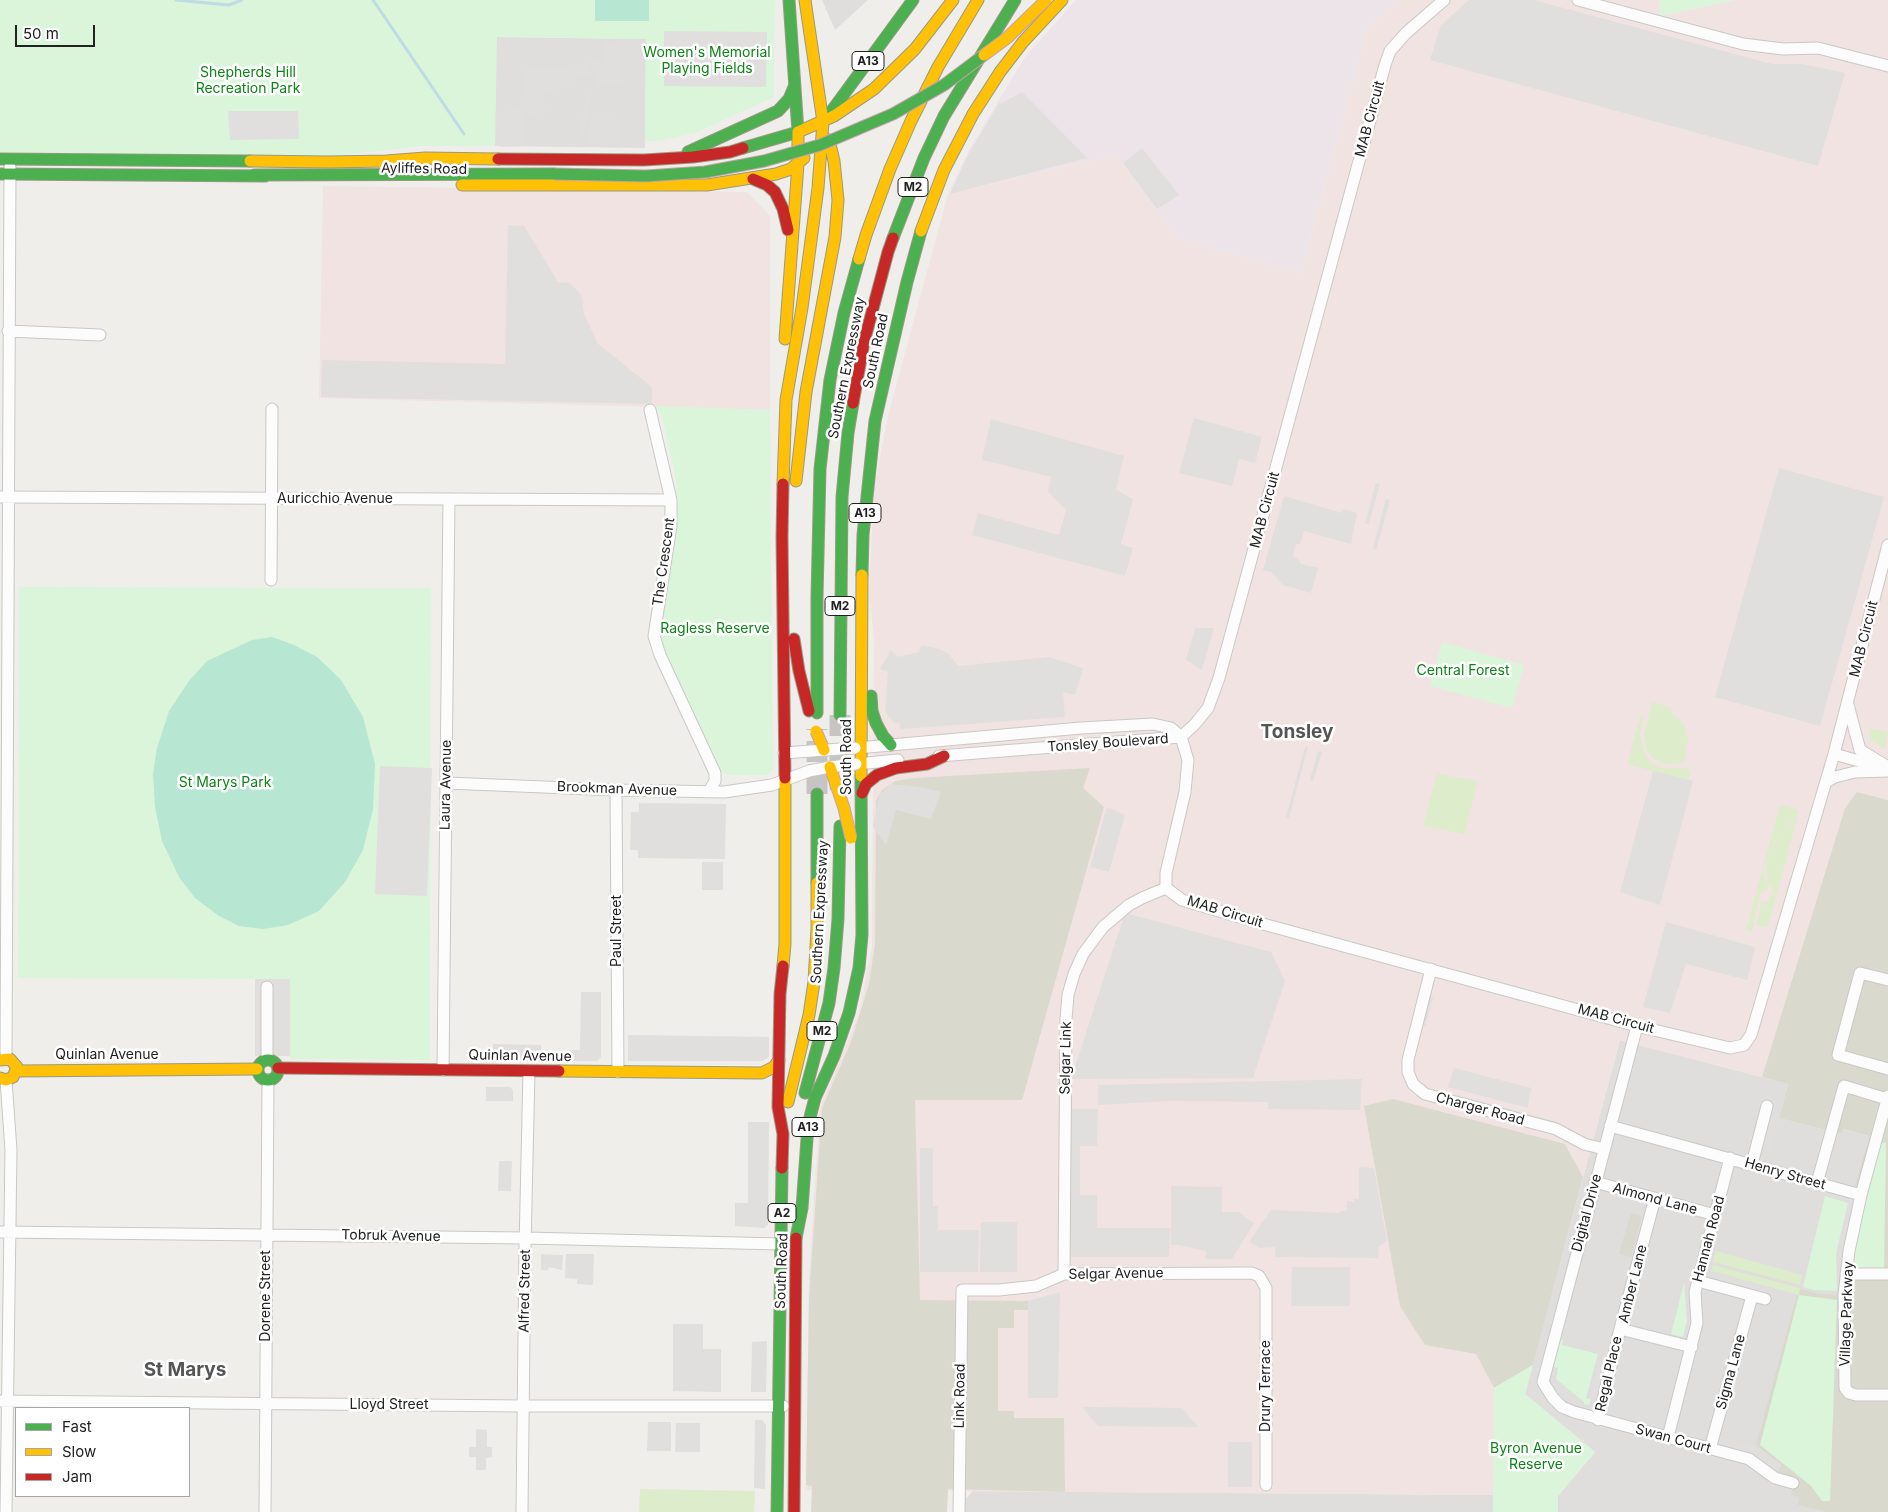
<!DOCTYPE html>
<style>
body{margin:0}
#map{position:relative;width:1888px;height:1512px;overflow:hidden;background:#f0eeeb;font-family:Inter,sans-serif}
canvas{display:block}
.legend{position:absolute;left:15px;top:1407px;width:175px;height:90px;box-sizing:border-box;background:#fff;border:1px solid #a7a7a7;margin:0;padding:6px 9px;list-style:none;font-size:15px;color:#222}
.legend li{display:flex;align-items:center;gap:10px;height:25px}
.legend b{width:25px;border:1px solid #a7a7a7}
.scale{position:absolute;left:15px;top:25px;width:80px;height:22px;box-sizing:border-box;border:2px solid #222;border-top:0;padding-left:6px;font-size:15px;line-height:18px;white-space:nowrap;color:#222;-webkit-text-stroke:4px #fff;paint-order:stroke}
</style>
<div id="map">
<canvas width="1888" height="1512"></canvas>
<ul class="legend">
<li><b style="height:6px;background:#4caf50"></b>Fast</li>
<li><b style="height:6px;background:#ffc107"></b>Slow</li>
<li><b style="height:6px;background:#c62828"></b>Jam</li>
</ul>
<div class="scale">50 m</div>
</div>
<script>
const ctx = document.querySelector('canvas').getContext('2d');
ctx.lineJoin = 'round';
function paint(path, color) {
  ctx.fillStyle = color;
  ctx.fill(path, 'evenodd');
}
function shape(rows) {
  const path = new Path2D();
  for (const r of rows) {
    if (r.length === 3) {
      path.moveTo(r[0] + r[2], r[1]);
      path.arc(r[0], r[1], r[2], 0, 2 * Math.PI);
      continue;
    }
    path.moveTo(r[0], r[1]);
    for (let i = 2; i < r.length; i += 2) path.lineTo(r[i], r[i + 1]);
  }
  return path;
}
function trace(path, color, width, dash) {
  ctx.strokeStyle = color;
  ctx.lineWidth = width;
  ctx.lineCap = dash ? 'butt' : 'round';
  ctx.setLineDash(dash || []);
  ctx.stroke(path);
}
function drawText(font, color, halo, rows, align = 'center') {
  ctx.font = font + ' Inter,sans-serif';
  ctx.lineWidth = 5;
  ctx.setLineDash([]);
  ctx.textBaseline = 'middle';
  ctx.strokeStyle = halo;
  ctx.fillStyle = color;
  for (const [text, x, y, turn = 0] of rows) {
    ctx.save();
    ctx.translate(x, y);
    ctx.rotate((+turn || 0) * Math.PI / 180);
    ctx.textAlign = isNaN(turn) ? turn : align;
    if (halo) ctx.strokeText(text, 0, 0);
    ctx.fillText(text, 0, 0);
    ctx.restore();
  }
}
const residential = shape([
 [822,0,868,0,835,30],
 [496,37,646,39,645,148,495,146],
 [1620,1040,1788,1084,1779,1118,1841,1134,1842,1129,1869,1136,1855,1185,1844,1295,1816,1293,1799,1288,1783,1465,1777,1472,1795,1477,1801,1497,1799,1505,1824,1512,1558,1512,1558,1496,1595,1452,1525,1394],
 [973,1491,1493,1495,1493,1512,953,1512]
]);
const commercial = shape([
 [1399,0,1659,0,1660,16,1735,0,1888,0,1888,800,1857,792,1845,808,1762,1077,1620,1040,1583,1177,1565,1144,1425,1345,1476,1354,1494,1388,1493,1495,806,1490,809,1275,820,1107,859,1014,872,947,874,639,869,595,874,488,889,412,948,194,1115,155,1178,239,1301,273,1367,30],
 [323,186,747,192,770,216,770,410,319,398]
]);
const industrial = shape([
 [1076,0,1399,0,1367,30,1301,273,1178,239,1115,155,948,194,969,150,1025,57]
]);
const construction = shape([
 [1090,768,1083,788,1104,807,1022,1100,915,1100,920,1300,1028,1301,1029,1310,1014,1310,1014,1328,998,1328,998,1411,1014,1411,1014,1418,1064,1418,1065,1492,948,1489,947,1512,811,1512,812,1486,806,1485,809,1299,822,1108,851,1042,869,984,875,944,876,801,882,790,896,781,914,778],
 [1857,792,1888,800,1888,1512,1824,1512,1798,1505,1800,1497,1791,1495,1795,1477,1777,1472,1782,1465,1756,1445,1799,1288,1816,1293,1844,1295,1855,1185,1869,1136,1843,1129,1841,1134,1779,1118,1788,1084,1762,1077,1845,808],
 [1393,1099,1565,1144,1583,1177,1533,1365,1494,1388,1476,1354,1425,1345,1400,1306,1364,1106],
 [1631,1213,1642,1216,1631,1257,1619,1254]
]);
const grass = shape([
 [1652,702,1671,707,1672,714,1677,717,1685,726,1688,740,1685,753,1687,757,1684,761,1675,764,1664,764,1654,759,1646,750,1644,736],
 [1641,715,1644,716,1640,735,1645,755,1652,763,1663,768,1687,768,1690,771,1689,781,1627,764],
 [1869,728,1888,732,1885,749,1870,740],
 [1437,774,1478,781,1464,834,1423,826],
 [1780,805,1799,810,1797,817,1789,824,1774,842,1764,868,1764,877,1769,888,1763,891,1760,895,1752,931,1746,930],
 [1797,818,1776,897,1767,881,1766,867,1772,848,1779,836],
 [1772,894,1776,898,1767,928,1756,925,1762,902,1769,902,1770,895],
 [1716,1251,1802,1275,1800,1285,1713,1262],
 [1713,1265,1800,1288,1799,1295,1711,1271],
 [640,1489,755,1491,754,1512,639,1512]
]);
const park = shape([
 [0,0,775,0,774,97,695,133,659,141,645,141,646,39,497,37,495,146,422,146,281,162,0,159],
 [1659,0,1735,0,1660,16],
 [654,406,770,410,773,769,768,775,727,775,722,773,668,662,658,632,676,528,678,503,675,474,667,438,661,415],
 [19,587,431,588,430,1060,290,1059,290,979,18,978],
 [1442,642,1524,665,1512,708,1430,686],
 [1886,1142,1884,1270,1858,1270,1853,1268,1849,1262,1880,1144],
 [1825,1196,1848,1203,1836,1254,1837,1291,1814,1290,1803,1287],
 [1684,1283,1687,1321,1683,1337,1671,1334],
 [1799,1295,1837,1300,1830,1501,1822,1501,1811,1486,1760,1445],
 [1559,1339,1563,1340,1562,1345,1598,1354,1586,1398,1591,1400,1589,1405,1584,1404,1584,1402,1556,1379,1558,1368,1551,1366],
 [1533,1365,1525,1394,1595,1452,1558,1496,1558,1512,1493,1512,1494,1388]
]);
const pitch = shape([
 [595,0,649,0,649,21,595,21],
 [272,637,294,645,317,657,341,680,363,717,375,764,373,809,363,850,345,882,319,911,288,925,263,929,239,926,219,916,195,898,179,877,162,841,155,807,153,774,157,748,169,711,189,681,207,661,252,640]
]);
const parking = shape([
 [1469,0,1534,0,1772,64,1802,64,1845,73,1818,166,1430,60,1441,25],
 [664,31,767,32,766,87,664,86],
 [602,40,623,43,618,55,622,83,596,87,592,63,605,61],
 [589,62,591,76,576,79,577,87,543,91,546,112,524,115,527,146,500,147,495,113,521,109,521,99,526,98,523,71],
 [1022,92,1087,158,950,194,968,155,998,105],
 [588,93,591,94,583,135,579,134],
 [228,111,298,111,299,139,230,140],
 [592,119,618,119,623,144,588,143],
 [1142,148,1179,195,1157,209,1123,163],
 [508,225,524,226,558,282,570,283,582,296,584,314,598,344,652,387,652,404,321,397,322,360,505,364],
 [1194,418,1262,437,1255,463,1239,459,1232,486,1179,473],
 [991,419,1124,456,1116,490,1133,499,1121,544,1133,548,1125,576,972,535,978,513,1059,535,1066,510,1048,491,1051,477,982,460],
 [1779,468,1884,497,1820,726,1715,697],
 [1376,483,1380,484,1369,524,1365,523],
 [1284,496,1342,513,1343,509,1357,513,1351,544,1304,531,1300,544,1296,544,1293,557,1298,559,1301,564,1318,568,1311,593,1283,585,1271,572,1263,570],
 [1386,499,1390,500,1376,550,1373,549],
 [1195,628,1214,628,1202,670,1186,660],
 [921,645,939,649,948,653,958,666,1049,657,1083,668,1075,695,1063,692,1065,717,901,729,899,722,894,723,885,711,888,672,880,669,891,650,898,657,919,652],
 [1305,747,1308,747,1289,818,1286,817],
 [1318,751,1322,752,1313,781,1310,780],
 [380,766,432,768,427,896,375,894],
 [1653,771,1693,781,1660,905,1620,892],
 [891,784,921,787,941,792,931,819,896,810,886,845,873,826,879,795],
 [639,803,726,804,725,859,638,858,638,850,630,850,631,812,639,812],
 [1107,807,1125,815,1109,872,1090,867],
 [702,862,723,862,723,890,702,890],
 [1125,913,1271,952,1285,981,1253,1078,1071,1079],
 [1666,922,1755,947,1747,980,1686,964,1670,1013,1643,1007],
 [255,979,290,979,290,1056,255,1056],
 [581,992,601,992,601,1057,597,1061,568,1061,569,1050,580,1050],
 [1430,996,1433,997,1425,1027,1422,1026],
 [628,1035,769,1037,769,1057,762,1061,628,1061],
 [493,1044,541,1045,541,1061,493,1060],
 [1621,1047,1624,1048,1614,1089,1611,1088],
 [1454,1068,1531,1088,1528,1108,1448,1087],
 [1362,1079,1360,1110,1268,1109,1268,1102,1169,1101,1098,1105,1098,1085],
 [486,1087,510,1087,513,1090,513,1101,486,1101],
 [1457,1095,1558,1122,1557,1126,1457,1099],
 [1069,1109,1098,1109,1097,1146,1080,1146,1080,1195,1097,1195,1097,1228,1170,1228,1169,1257,1064,1257],
 [1772,1111,1780,1113,1770,1150,1762,1148],
 [748,1122,769,1122,768,1225,764,1228,735,1226,735,1203,748,1203],
 [920,1148,933,1148,933,1206,938,1206,938,1230,979,1230,978,1272,920,1272],
 [499,1161,512,1161,511,1191,498,1191],
 [1359,1167,1374,1168,1387,1241,1379,1246,1378,1258,1275,1257,1275,1247,1259,1248,1249,1242,1271,1210,1340,1213,1340,1211,1346,1211,1347,1201,1354,1202,1354,1199,1359,1199],
 [1171,1186,1222,1187,1222,1212,1238,1212,1254,1223,1232,1259,1206,1259,1206,1251,1178,1245,1171,1245],
 [981,1222,1017,1222,1017,1272,980,1272],
 [541,1254,563,1255,562,1270,549,1267,548,1270,541,1270],
 [566,1254,594,1254,593,1285,577,1284,577,1279,565,1278],
 [1292,1267,1350,1267,1350,1306,1291,1306],
 [1717,1272,1754,1283,1752,1291,1715,1281],
 [1060,1292,1058,1398,1028,1398,1028,1301],
 [673,1324,703,1324,703,1349,721,1349,721,1392,673,1391],
 [767,1341,766,1392,751,1392,752,1342],
 [1599,1359,1608,1361,1597,1399,1590,1397],
 [1082,1407,1182,1408,1198,1427,1098,1426],
 [755,1420,762,1420,766,1425,765,1489,754,1488],
 [648,1422,671,1422,671,1451,647,1451],
 [676,1423,700,1423,700,1452,675,1452],
 [476,1429,487,1430,487,1447,492,1447,492,1457,486,1458,486,1470,476,1470,476,1457,469,1457,469,1447,476,1447],
 [1723,1438,1756,1446,1781,1465,1777,1472,1752,1455,1721,1446],
 [1228,1442,1252,1442,1252,1487,1228,1487]
]);
const stream = shape([
 [176,0,229,5,242,0],
 [373,0,464,134]
]);
const highwayTunnel = shape([
 [840,715,840,790],
 [817,794,817,729]
]);
const street = shape([
 [1578,0,1743,44,1783,49,1818,48,1888,66],
 [8,331,100,335],
 [650,410,671,500,671,526,654,636,660,655,715,773,715,781,709,791],
 [0,497,671,500],
 [271,580,272,409],
 [1848,705,1860,750,1888,767],
 [1181,737,1195,724,1208,708,1219,678,1385,65,1390,51,1406,33,1444,0],
 [857,748,1081,728,1153,724,1171,728,1181,737,1188,760,1185,792,1166,873,1166,888,1182,900,1263,924,1637,1026,1730,1048,1744,1045,1751,1035,1834,754,1888,545],
 [784,753,811,751],
 [1834,754,1881,767],
 [939,756,1181,737],
 [857,764,898,760],
 [1826,782,1835,777,1855,772,1888,771],
 [447,783,616,790,724,792,772,785,809,771],
 [616,790,618,1072],
 [1431,969,1408,1060,1408,1072,1413,1084,1425,1094,1556,1129,1584,1144,1604,1149],
 [1888,980,1860,973,1838,1055,1888,1069],
 [267,987,267,1059],
 [1637,1026,1543,1382,1553,1398,1562,1407,1574,1412,1749,1459,1775,1478,1793,1483],
 [6,1058,10,167],
 [443,1070,449,499],
 [6,1080,11,1150,6,1512],
 [1888,1096,1861,1195,1849,1251,1844,1295,1845,1388,1849,1393,1856,1395,1888,1395],
 [1610,1126,1861,1195],
 [1752,1164,1767,1106],
 [1595,1182,1715,1215],
 [1817,1183,1844,1086,1887,1099],
 [1655,1198,1620,1329,1692,1347],
 [0,1232,525,1238,781,1244],
 [1064,1274,1066,1019,1068,995,1074,974,1083,954,1103,927,1129,905,1142,898,1166,888],
 [1846,1274,1888,1274],
 [1698,1281,1765,1299],
 [0,1401,523,1406,783,1406],
 [1598,1420,1620,1329],
 [1668,1437,1697,1323,1695,1292,1730,1158],
 [1710,1449,1752,1296],
 [265,1512,268,1080],
 [522,1512,525,1247,529,1071],
 [959,1512,962,1290,999,1290,1036,1286,1064,1274,1252,1273,1259,1276,1266,1288,1266,1485]
]);
const fast = shape([
 [828,116,913,0],
 [743,148,798,132,789,0],
 [688,152,778,111,789,99,794,87],
 [0,159,250,161],
 [0,174,265,176],
 [254,175,554,174],
 [893,238,924,158,944,116,1015,0],
 [862,575,863,535,875,421,907,282,921,231],
 [871,696,872,711,876,723,883,736,891,745],
 [817,713,817,597,820,469,830,380,844,313,859,259],
 [840,715,842,497,848,433,853,403],
 [817,794,817,883],
 [268,1070,10],
 [805,1093,829,1003,834,968,838,919,840,826],
 [796,1238,802,1208,808,1125,815,1098,834,1056,849,1013,859,968,862,935,861,776],
 [777,1512,782,1168]
]);
const slow = shape([
 [805,0,823,122],
 [250,161,328,162,386,161,425,158,498,159],
 [462,185,707,185,776,174,791,169,804,158],
 [921,231,944,170,973,114,1000,72,1023,42,1062,0],
 [859,259,866,235,890,169,911,121,938,67,978,0],
 [785,339,798,164,798,132,834,116,874,89,915,49,953,0],
 [796,481,806,392,835,237,838,200,834,161,829,140],
 [783,484,786,400,802,308,818,188,823,122],
 [861,776,862,575],
 [783,966,785,944,785,778],
 [0,1060,10,1059,17,1067,13,1077,6,1080,0,1078],
 [16,1071,257,1069],
 [559,1071,762,1073,774,1067,779,1060],
 [788,1102,809,1015,814,982,817,929,817,883]
]);
const jam = shape([
 [498,159,644,160,693,157,730,152,743,148],
 [753,179,767,185,775,192,783,209,788,230],
 [853,403,864,342,888,252,893,238],
 [783,484,782,537,785,778],
 [794,639,799,671,809,711],
 [862,793,866,784,877,775,896,768,927,764,944,756],
 [278,1068,559,1071],
 [782,1168,783,1134,778,1107,780,994,783,966],
 [794,1512,796,1238]
]);
const streetBridge = shape([
 [811,751,855,748],
 [809,771,830,767,856,764]
]);
const fastBridge = shape([
 [554,174,646,176,705,172,764,161,820,145,893,114,944,85,984,55]
]);
const slowBridge = shape([
 [984,55,1007,38,1046,0],
 [816,731,824,750],
 [830,767,844,808,851,838]
]);
const shields = [
 [868,61,32],
 [913,187,30],
 [865,513,32],
 [840,606,30],
 [822,1031,30],
 [808,1127,32],
 [782,1213,28]
];
const shieldNames = [
 ["A13",868,61],
 ["M2",913,187],
 ["A13",865,513],
 ["M2",840,606],
 ["M2",822,1031],
 ["A13",808,1127],
 ["A2",782,1213]
];
const parkNames = [
 ["Women's Memorial",707,53],
 ["Playing Fields",707,69],
 ["Shepherds Hill",248,73],
 ["Recreation Park",248,89],
 ["Ragless Reserve",715,629],
 ["Central Forest",1463,671],
 ["St Marys Park",225,783],
 ["Byron Avenue",1536,1449],
 ["Reserve",1536,1465]
];
const streetNames = [
 ["MAB Circuit",1370,119,-75],
 ["Ayliffes Road",424,169,1],
 ["South Road",876,351,-78],
 ["Southern Expressway",847,368,-79],
 ["Auricchio Avenue",335,499],
 ["MAB Circuit",1265,510,-75],
 ["The Crescent",664,562,-82],
 ["MAB Circuit",1864,639,-76],
 ["Tonsley Boulevard",1108,743,-4],
 ["South Road",847,757,-90],
 ["Laura Avenue",446,785,-89],
 ["Brookman Avenue",617,789,2],
 ["Southern Expressway",820,912,-87],
 ["MAB Circuit",1225,912,17],
 ["Paul Street",617,931,-90],
 ["MAB Circuit",1616,1019,15],
 ["Quinlan Avenue",107,1055],
 ["Quinlan Avenue",520,1056,1],
 ["Selgar Link",1066,1058,-89],
 ["Charger Road",1480,1109,15],
 ["Henry Street",1785,1174,16],
 ["Almond Lane",1655,1199,15],
 ["Digital Drive",1587,1213,-75],
 ["Tobruk Avenue",391,1236,1],
 ["Hannah Road",1709,1239,-75],
 ["South Road",782,1271,-88],
 ["Selgar Avenue",1116,1274,-1],
 ["Amber Lane",1633,1284,-76],
 ["Alfred Street",525,1291,-89],
 ["Dorene Street",266,1296,-90],
 ["Village Parkway",1847,1314,-88],
 ["Sigma Lane",1731,1372,-75],
 ["Regal Place",1609,1374,-77],
 ["Drury Terrace",1266,1386,-90],
 ["Link Road",960,1396,-89],
 ["Lloyd Street",389,1405],
 ["Swan Court",1673,1439,15]
];
const districtNames = [
 ["Tonsley",1297,732],
 ["St Marys",185,1370]
];
paint(residential, '#dfdedc');
paint(commercial, '#f1e3e1');
paint(industrial, '#ede4e9');
paint(construction, '#d9d9cd');
paint(grass, '#ddeccb');
paint(park, '#daf5da');
paint(pitch, '#b7e6d2');
paint(parking, '#e0dfde');
trace(stream, '#bfdbe3', 3);
trace(highwayTunnel, '#c7c5c3', 21, [21, 11]);
trace(street, '#c9c8c7', 13);
trace(fast, '#999a82', 13);
trace(slow, '#999a82', 13);
trace(jam, '#999a82', 13);
trace(street, '#fdfcfc', 11);
trace(fast, '#4caf50', 11);
trace(slow, '#ffc107', 11);
trace(jam, '#c62828', 11);
trace(streetBridge, '#c9c8c7', 13, []);
trace(fastBridge, '#c5a2ac', 13, []);
trace(slowBridge, '#c5a2ac', 13, []);
trace(streetBridge, '#fdfcfc', 11);
trace(fastBridge, '#4caf50', 11);
trace(slowBridge, '#ffc107', 11);
for (const [x, y, w] of shields) {
  const box = new Path2D();
  box.roundRect(x - w / 2, y - 9.5, w, 19, 4);
  ctx.fillStyle = '#fff';
  ctx.fill(box);
  trace(box, '#222', 1);
}
drawText('bold 12px', '#222', null, shieldNames);
drawText('14px', '#0c8416', '#fff', parkNames);
drawText('14px', '#222', '#fff', streetNames);
drawText('bold 19px', '#555', '#fff', districtNames);
</script>
